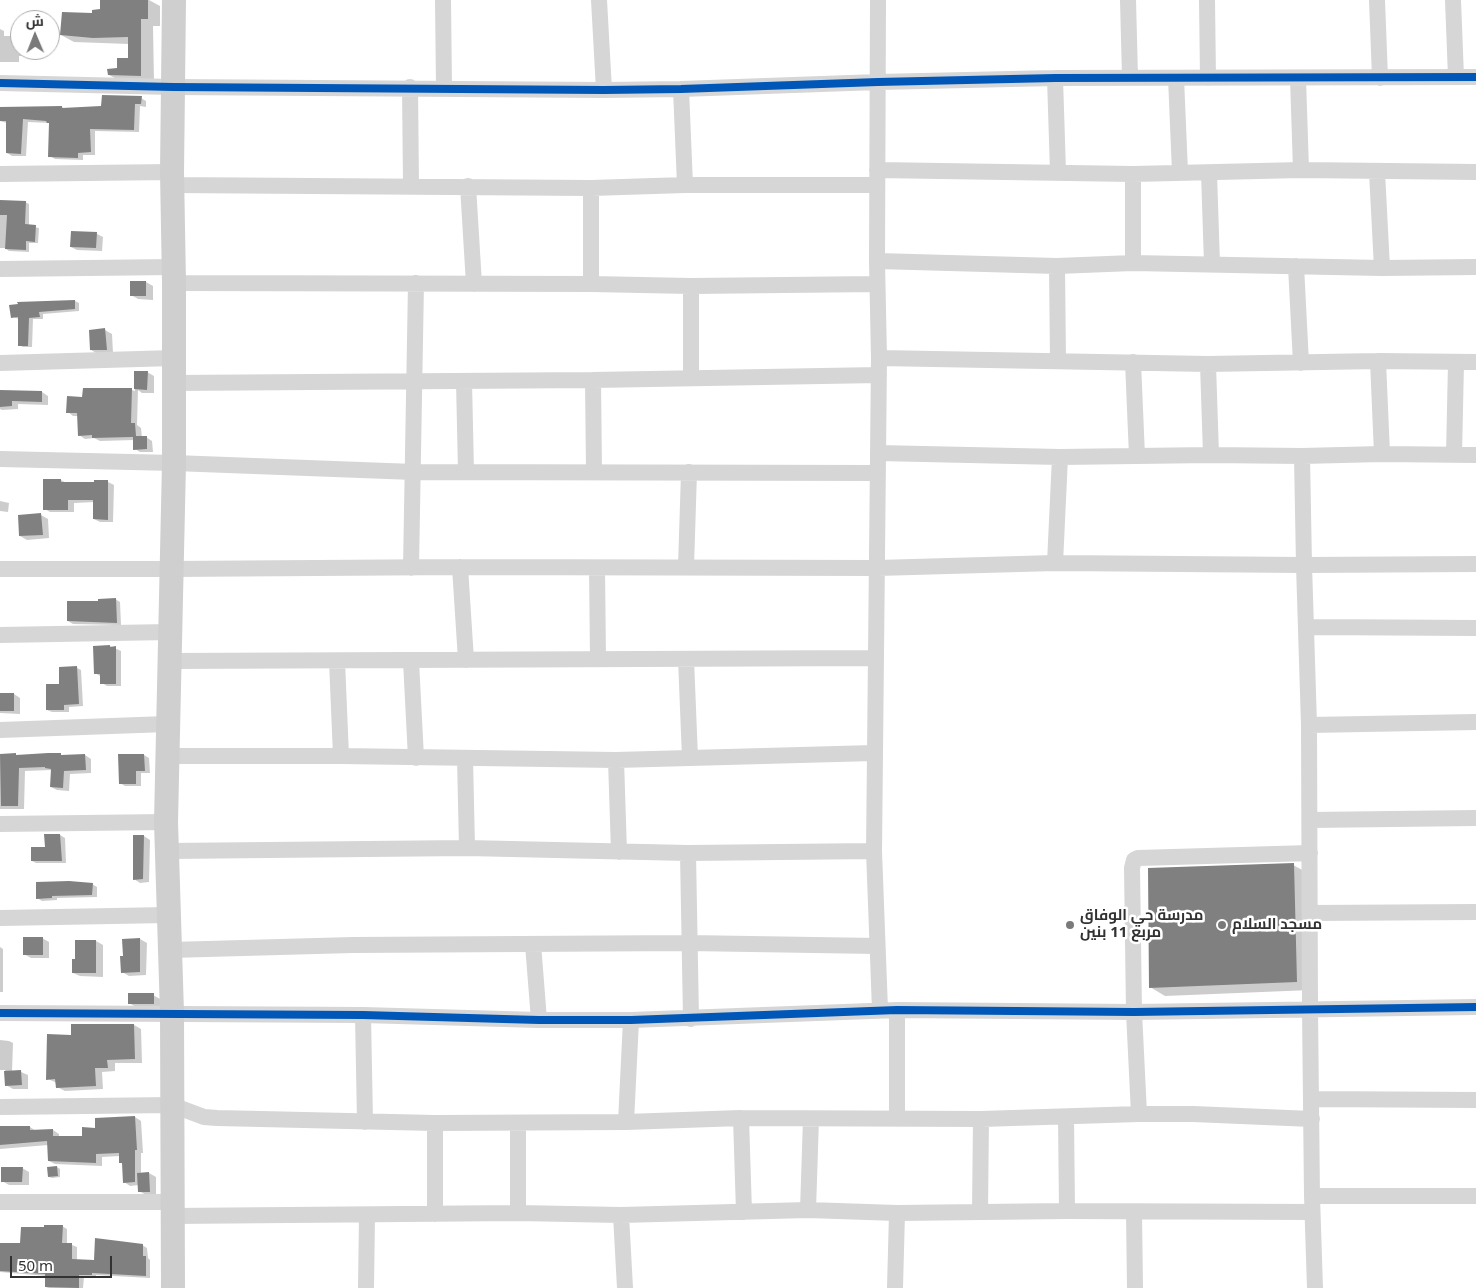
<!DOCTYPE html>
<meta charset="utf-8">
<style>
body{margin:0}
#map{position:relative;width:1476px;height:1288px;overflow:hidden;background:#fff;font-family:"Noto Sans",Cairo,sans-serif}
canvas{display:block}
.north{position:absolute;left:10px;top:10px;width:50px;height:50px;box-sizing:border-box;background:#fff;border:1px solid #adadad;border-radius:50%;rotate:359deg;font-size:14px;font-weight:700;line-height:20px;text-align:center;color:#323232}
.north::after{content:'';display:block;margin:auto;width:18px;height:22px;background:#7a7a7a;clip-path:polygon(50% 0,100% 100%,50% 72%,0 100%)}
.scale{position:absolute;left:10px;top:1256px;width:102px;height:22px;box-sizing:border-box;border:2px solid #323232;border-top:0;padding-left:6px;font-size:15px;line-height:18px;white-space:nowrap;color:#323232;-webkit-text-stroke:4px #fff;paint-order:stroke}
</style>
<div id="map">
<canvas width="1476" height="1288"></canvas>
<div class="north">ش</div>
<div class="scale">50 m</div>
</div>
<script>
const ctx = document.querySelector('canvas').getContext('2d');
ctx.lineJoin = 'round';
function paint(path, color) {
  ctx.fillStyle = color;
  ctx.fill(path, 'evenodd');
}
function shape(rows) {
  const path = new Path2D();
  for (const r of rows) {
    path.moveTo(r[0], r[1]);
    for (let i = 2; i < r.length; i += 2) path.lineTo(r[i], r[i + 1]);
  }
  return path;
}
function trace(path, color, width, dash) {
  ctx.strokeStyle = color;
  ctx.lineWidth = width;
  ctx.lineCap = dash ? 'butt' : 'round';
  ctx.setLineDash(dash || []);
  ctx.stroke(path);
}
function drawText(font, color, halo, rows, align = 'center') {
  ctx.font = font + ' "Noto Sans",Cairo,sans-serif';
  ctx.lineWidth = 5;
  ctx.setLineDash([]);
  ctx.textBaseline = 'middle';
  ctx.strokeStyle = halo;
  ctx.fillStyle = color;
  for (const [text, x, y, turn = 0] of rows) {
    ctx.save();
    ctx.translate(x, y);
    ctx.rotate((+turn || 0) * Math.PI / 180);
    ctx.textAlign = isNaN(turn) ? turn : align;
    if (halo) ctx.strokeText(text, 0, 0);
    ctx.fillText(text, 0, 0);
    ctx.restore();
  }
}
const shadow = shape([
 [101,0,149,0,160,6,160,26,153,26,154,83,122,82,109,75,130,60,129,44,74,42,61,35,101,11],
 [24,17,36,19,38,20,24,20],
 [0,29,4,31,4,36,20,36,20,50,31,50,31,56,19,56,19,62,0,62],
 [141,98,146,101,146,107,140,106,139,132,95,131,95,155,83,155,83,160,55,159,50,156,50,123,28,122,26,156,12,156,7,153,7,123,0,121,0,108,62,107,65,109,103,107],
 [0,202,25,202,29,204,29,226,39,228,38,243,29,243,29,252,9,251,5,248,0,248],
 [72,233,97,234,103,237,102,251,77,250,71,247],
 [132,282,146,282,153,286,153,300,138,299,131,295],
 [75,301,79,303,79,311,43,314,43,319,33,319,32,347,23,347,19,345,19,319,13,317],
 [105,330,112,334,113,353,98,354,91,350],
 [135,372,147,372,154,376,154,393,142,393,138,390,137,425,141,428,142,438,146,437,152,441,153,452,140,452,135,449,134,440,100,441,94,438,85,439,79,435,78,416,73,416,68,412,84,398,132,390,135,391],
 [0,391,42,392,48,396,48,405,18,404,18,409,2,410,0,409],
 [61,480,66,483,95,484,95,481,108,482,114,485,113,522,100,522,94,519,95,502,74,503,74,512,50,512,45,509],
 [0,501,9,503,8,512,0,511],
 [41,515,48,519,49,538,27,540,20,536,19,516],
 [115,599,120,602,121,625,73,624,68,621],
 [110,646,121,651,121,686,107,686,102,683,100,676,95,673],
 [77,668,81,670,83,706,69,707,69,712,52,712,47,710,60,685],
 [0,694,14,694,20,698,20,714,0,713],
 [0,755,85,755,91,759,91,773,70,774,69,791,57,790,51,787,52,771,50,770,25,771,24,809,0,809],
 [144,755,149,758,150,773,141,773,141,786,125,786,120,783],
 [60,835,65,838,66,863,36,863,32,861,46,848,46,836],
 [144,836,150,840,149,882,140,883,134,879],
 [1293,865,1308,873,1311,990,1165,996,1150,987],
 [92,884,97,887,97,897,57,898,57,900,42,901,37,898],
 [42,938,49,942,49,958,31,958,24,954],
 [140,939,147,943,146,975,129,976,122,972,124,957],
 [76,941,96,941,103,945,103,977,80,976,73,973,76,960],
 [0,947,3,949,3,992,0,992],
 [153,995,160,999,160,1007,136,1007,129,1003],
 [134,1025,141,1029,142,1063,115,1063,115,1071,102,1072,103,1089,65,1091,57,1087,57,1083,48,1079,72,1036],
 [0,1040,9,1041,13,1043,12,1072,21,1072,28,1075,28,1089,13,1089,6,1085,5,1070,0,1070],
 [135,1117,141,1121,143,1153,141,1153,141,1174,149,1173,156,1177,156,1195,146,1195,139,1191,139,1185,130,1186,124,1182,123,1164,120,1162,120,1156,102,1157,102,1166,55,1164,49,1161,48,1145,0,1149,0,1127,30,1127,36,1131,53,1130,59,1134,59,1137,83,1138,96,1129,96,1119],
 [57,1167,60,1169,60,1177,52,1178,49,1177],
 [22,1168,29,1172,29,1185,9,1185,2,1181],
 [62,1226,67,1229,67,1245,72,1245,77,1247,77,1260,95,1261,142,1245,147,1248,148,1258,150,1260,150,1278,96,1275,96,1277,84,1277,83,1288,49,1288,46,1287,47,1276,0,1272,0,1244,21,1244,45,1228]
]);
const building = shape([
 [100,0,148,0,148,19,141,19,141,76,108,75,107,69,117,68,117,58,128,58,128,37,93,38,60,35,62,12,92,13,92,10,100,9],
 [102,95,142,96,141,104,135,104,134,130,90,129,91,152,78,153,78,158,48,157,49,123,47,123,46,121,23,119,21,154,6,153,6,121,0,121,0,107,62,106,62,108,101,106],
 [0,200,26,201,25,224,36,225,35,242,26,241,26,250,5,249,7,215,0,215],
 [71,231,97,232,96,248,70,247],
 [130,281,146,281,146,296,130,296],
 [75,300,75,309,39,312,40,317,29,318,28,346,18,346,18,317,11,318,9,305,18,304,17,302],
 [105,328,107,350,90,350,89,330],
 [134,371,148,371,147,390,134,389],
 [83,388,132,388,131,423,135,423,136,436,147,436,147,449,133,450,133,437,92,438,92,435,78,436,77,413,66,413,67,396,82,397],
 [0,390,42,391,42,402,12,401,12,406,0,407],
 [43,479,61,479,61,482,94,482,94,480,108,480,108,520,93,519,93,500,68,500,68,510,43,510],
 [41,513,43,535,19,536,18,515],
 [116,598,117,623,67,621,67,601,98,601,98,599],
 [110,645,110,647,116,646,116,684,100,684,100,674,94,674,93,646],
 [77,666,79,704,64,705,64,710,46,710,46,684,59,684,59,667],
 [0,693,14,693,14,711,0,711],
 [16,753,16,755,48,753,61,753,61,755,85,754,86,770,64,771,63,788,50,787,51,769,45,768,45,767,19,768,18,806,1,806,0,754],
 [118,754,144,754,145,771,136,771,136,784,119,784],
 [44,834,60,834,62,861,31,861,31,847,45,847],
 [133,835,144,835,143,879,133,880],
 [1294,863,1297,982,1149,988,1148,868],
 [69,881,93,883,92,895,52,896,52,898,36,899,36,882],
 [23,937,43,937,43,955,23,955],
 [140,938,140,972,121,973,120,956,123,956,122,939],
 [75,940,96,940,96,973,72,973,72,959,75,959],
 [128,993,154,993,154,1004,128,1004],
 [71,1024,134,1024,135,1059,107,1060,108,1068,95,1068,96,1086,56,1088,55,1079,46,1080,47,1034,71,1035],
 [21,1070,22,1085,5,1086,4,1071],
 [135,1116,137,1150,135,1150,135,1182,123,1183,122,1163,119,1163,119,1153,96,1154,96,1163,48,1161,47,1141,0,1145,0,1126,30,1126,30,1130,53,1129,53,1136,82,1136,82,1127,95,1128,95,1118],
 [57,1166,58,1176,48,1177,47,1167],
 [1,1167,23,1167,22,1182,1,1182],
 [149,1172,150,1192,138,1192,137,1173],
 [44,1225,63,1225,62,1243,72,1243,72,1259,94,1260,95,1238,143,1244,143,1256,146,1256,146,1276,92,1273,92,1275,79,1275,79,1288,45,1287,45,1274,0,1271,0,1243,20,1243,21,1227,44,1227]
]);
const street = shape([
 [443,0,444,88],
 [599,0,604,90],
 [878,0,877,261,879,358,874,851,880,1010],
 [1128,0,1130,77],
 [1207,0,1208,78],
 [1377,0,1380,78],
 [1453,0,1456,77],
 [1055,78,1058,172],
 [1176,78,1180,172],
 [1298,78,1301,170],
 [0,83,173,87,604,90,681,89,878,82,1055,78,1476,77],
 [410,87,411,185],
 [681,89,685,185],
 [877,170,1133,174,1301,170,1476,172],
 [1377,172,1382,268],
 [1209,173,1212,264],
 [0,174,172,172],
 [1133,174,1133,263],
 [172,185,591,188,685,185,877,185],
 [468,186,474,284],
 [591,188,591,284],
 [877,261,1057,266,1133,263,1382,268,1476,267],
 [1057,266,1058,361],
 [1296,266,1301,363],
 [0,269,174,267],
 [174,283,591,284,691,286,877,284],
 [691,286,691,378],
 [879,358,1208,364,1378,361,1476,362],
 [1378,361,1382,454],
 [1133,362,1137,456],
 [0,363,174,358],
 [1208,364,1211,455],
 [593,380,594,472],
 [464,381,466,472],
 [173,383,593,380,879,375],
 [878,453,1060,457,1211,455,1302,456,1382,454,1476,455],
 [1454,455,1456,363],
 [1302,456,1304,565,1309,725,1310,1009,1312,1196,1315,1288],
 [0,459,174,463,414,472,877,473],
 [1055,563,1060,457],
 [460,567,466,660],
 [686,567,689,472],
 [411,568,416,283],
 [597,568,598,659],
 [0,569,171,569,460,567,877,568,1055,563,1304,565,1476,564],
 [1306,627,1476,628],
 [0,635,170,632],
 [686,659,690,758],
 [169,661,876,658],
 [337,661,341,756],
 [411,661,416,758],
 [1309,725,1476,722],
 [0,730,167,724],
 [167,756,341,756,616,760,874,753],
 [465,758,467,848],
 [616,760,619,852],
 [1310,820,1476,818],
 [0,824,166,822],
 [168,851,467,848,688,853,874,851],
 [688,853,691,1019],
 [1311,913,1476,912],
 [0,918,169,915],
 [533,944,539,1020],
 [170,950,353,945,688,943,877,946],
 [0,1013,363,1015,539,1020,631,1020,897,1010,1134,1012,1476,1007],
 [363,1015,365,1122],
 [1311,1099,1476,1100],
 [0,1107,172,1105,204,1117,217,1118,435,1123,626,1122,741,1118,981,1119,1139,1114,1193,1114,1312,1119],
 [1139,1114,1134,1012,1132,868,1134,860,1138,858,1310,853],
 [1066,1117,1067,1211],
 [741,1118,744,1212],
 [897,1118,897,1010],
 [626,1122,631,1020],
 [435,1123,435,1214],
 [1312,1196,1476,1196],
 [0,1202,173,1202],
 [808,1210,811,1119],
 [980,1212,981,1119],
 [1134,1212,1135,1288],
 [518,1213,518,1123],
 [621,1215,625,1288],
 [173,1216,518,1213,621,1215,808,1210,897,1213,1067,1211,1312,1212],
 [366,1288,367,1215],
 [895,1288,897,1213]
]);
const secondary = shape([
 [173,1288,172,1013,166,822,174,463,174,283,172,172,174,0]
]);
const cycleway = shape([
 [0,83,173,87,604,90,681,89,878,82,1055,78,1476,77],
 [0,1013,363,1015,539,1020,631,1020,897,1010,1134,1012,1476,1007]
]);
const markers = [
 [1070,925,5,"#7a7a7a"],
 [1222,925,5,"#7a7a7a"]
];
const poiNames = [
 ["مدرسة حي الوفاق",1080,916],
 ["مربع 11 بنين",1080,933],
 ["مسجد السلام",1232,925]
];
paint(shadow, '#0003');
paint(building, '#808080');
trace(street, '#d6d6d6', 16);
trace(secondary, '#cfcfcf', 24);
trace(cycleway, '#0057b8', 8);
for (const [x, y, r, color] of markers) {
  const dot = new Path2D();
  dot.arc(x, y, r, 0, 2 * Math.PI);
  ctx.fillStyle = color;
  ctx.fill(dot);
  trace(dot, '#fff', 2);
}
drawText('bold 15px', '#323232', '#fff', poiNames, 'left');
</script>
